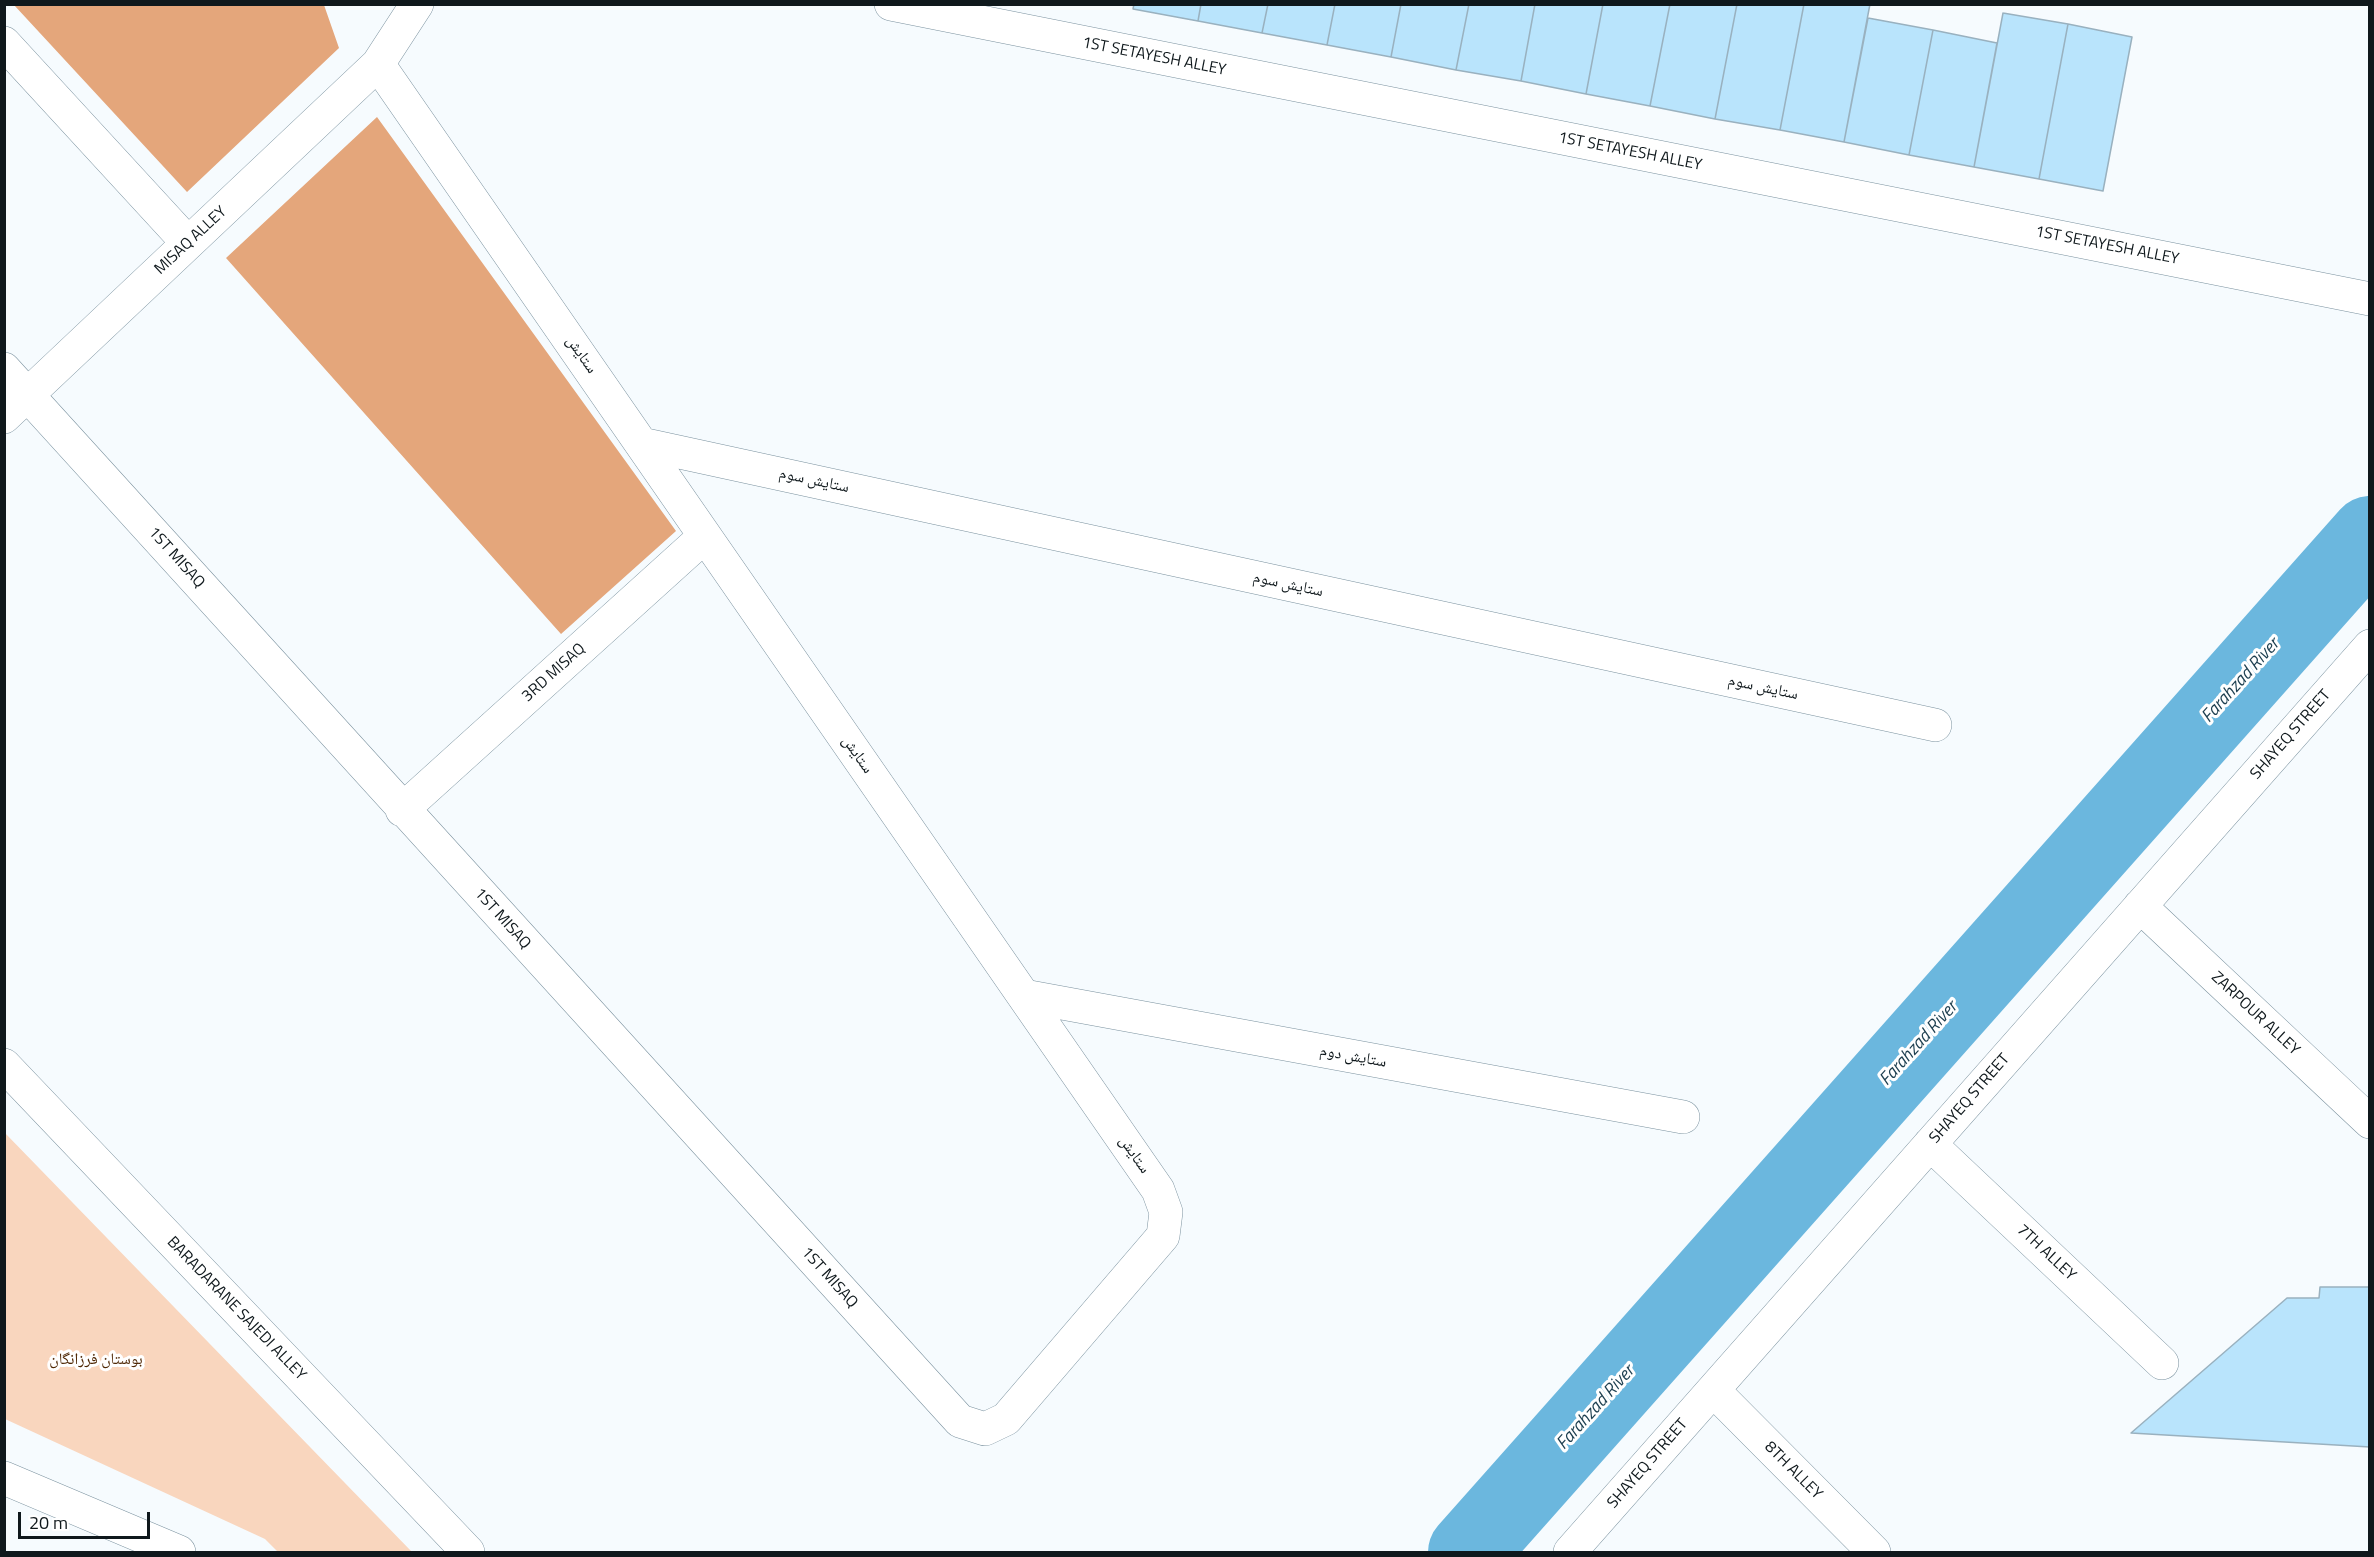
<!DOCTYPE html>
<meta charset="utf-8">
<style>
body{margin:0}
#map{position:relative;width:2374px;height:1557px;overflow:hidden;background:#f6fbfe;font-family:"Titillium Web",sans-serif}
canvas{display:block}
.frame{position:absolute;inset:0;border:6px solid #0f181c;pointer-events:none}
.scale{position:absolute;left:18px;top:1512px;width:132px;height:27px;box-sizing:border-box;border:3px solid #0f181c;border-top:0;padding-left:8px;font-size:18px;line-height:21px;white-space:nowrap;color:#0f181c;-webkit-text-stroke:4px #fff;paint-order:stroke}
</style>
<div id="map">
<canvas width="2374" height="1557"></canvas>
<div class="frame"></div>
<div class="scale">20 m</div>
</div>
<script>
const ctx = document.querySelector('canvas').getContext('2d');
ctx.lineJoin = 'round';
function paint(path, color) {
  ctx.fillStyle = color;
  ctx.fill(path, 'evenodd');
}
function shape(rows) {
  const path = new Path2D();
  for (const r of rows) {
    path.moveTo(r[0], r[1]);
    for (let i = 2; i < r.length; i += 2) path.lineTo(r[i], r[i + 1]);
  }
  return path;
}
function trace(path, color, width, dash) {
  ctx.strokeStyle = color;
  ctx.lineWidth = width;
  ctx.lineCap = dash ? 'butt' : 'round';
  ctx.setLineDash(dash || []);
  ctx.stroke(path);
}
function drawText(font, color, halo, rows, align = 'center') {
  ctx.font = font + ' "Titillium Web","Noto Naskh Arabic",sans-serif';
  ctx.lineWidth = 6;
  ctx.setLineDash([]);
  ctx.textBaseline = 'middle';
  ctx.strokeStyle = halo;
  ctx.fillStyle = color;
  for (const [text, x, y, turn = 0] of rows) {
    ctx.save();
    ctx.translate(x, y);
    ctx.rotate((+turn || 0) * Math.PI / 180);
    ctx.textAlign = isNaN(turn) ? turn : align;
    if (halo) ctx.strokeText(text, 0, 0);
    ctx.fillText(text, 0, 0);
    ctx.restore();
  }
}
const green = shape([
 [5,1133,412,1552,278,1552,265,1539,5,1419]
]);
const forest = shape([
 [14,5,324,5,339,48,187,192],
 [377,117,676,531,561,634,226,258]
]);
const river = shape([
 [1468,1552,2370,536]
]);
const building = shape([
 [1134,4,1201,4,1198,21,1133,9,1134,4],
 [1201,4,1268,4,1262,33,1198,21,1201,4],
 [1268,4,1335,4,1327,45,1262,33,1268,4],
 [1335,4,1401,4,1391,57,1327,45,1335,4],
 [1401,4,1469,4,1456,70,1391,57,1401,4],
 [1469,4,1535,4,1521,81,1456,70,1469,4],
 [1535,4,1603,4,1586,94,1521,81,1535,4],
 [1603,4,1670,4,1650,106,1586,94,1603,4],
 [1670,4,1737,4,1715,119,1650,106,1670,4],
 [1737,4,1804,4,1780,130,1715,119,1737,4],
 [1804,4,1870,4,1844,142,1780,130,1804,4],
 [2003,13,2068,24,2039,179,1974,167,2003,13],
 [1868,18,1933,30,1909,155,1844,142,1868,18],
 [2068,24,2132,37,2103,191,2039,179,2068,24],
 [1933,30,1997,43,1974,167,1909,155,1933,30],
 [2320,1287,2370,1287,2370,1447,2131,1433,2287,1298,2319,1298,2320,1287]
]);
const minor = shape([
 [891,4,2370,299],
 [4,43,188,243],
 [4,369,960,1421,985,1429,1006,1419,1163,1236,1166,1212,1158,1190,378,64],
 [4,417,378,64,417,4],
 [642,444,1935,725],
 [402,810,705,536],
 [2140,906,2370,1122],
 [1024,996,1683,1117],
 [4,1065,468,1552],
 [1930,1144,2162,1363],
 [1713,1390,1874,1552],
 [4,1478,179,1552],
 [1570,1552,2370,646]
]);
const streetNames = [
 ["1ST SETAYESH ALLEY",1154,57,11],
 ["1ST SETAYESH ALLEY",1630,152,11],
 ["MISAQ ALLEY",191,241,-43],
 ["1ST SETAYESH ALLEY",2107,246,11],
 ["ستایش",581,355,55],
 ["ستایش سوم",814,481,12],
 ["1ST MISAQ",176,558,48],
 ["ستایش سوم",1288,585,12],
 ["3RD MISAQ",554,673,-42],
 ["ستایش سوم",1763,688,12],
 ["SHAYEQ STREET",2291,735,-49],
 ["ستایش",857,755,55],
 ["1ST MISAQ",502,919,48],
 ["ZARPOUR ALLEY",2255,1014,43],
 ["ستایش دوم",1353,1057,10],
 ["SHAYEQ STREET",1970,1099,-49],
 ["ستایش",1134,1155,55],
 ["7TH ALLEY",2046,1253,43],
 ["1ST MISAQ",829,1278,48],
 ["BARADARANE SAJEDI ALLEY",236,1309,46],
 ["SHAYEQ STREET",1648,1464,-49],
 ["8TH ALLEY",1793,1471,45]
];
const parkNames = [
 ["بوستان فرزانگان",96,1360]
];
const waterNames = [
 ["Farahzad River",2241,681,-48],
 ["Farahzad River",1919,1044,-48],
 ["Farahzad River",1596,1408,-48]
];
paint(green, '#f9d6be');
paint(forest, '#e4a67b');
trace(river, '#6bb7de', 80);
paint(building, '#b9e4fc');
trace(building, '#99b1bf', 1.5);
trace(minor, '#7b929f', 34);
trace(minor, '#fff', 33);
drawText('16px', '#0f181c', '#fff', streetNames);
drawText('16px', '#4e2704', '#fff', parkNames);
drawText('italic 18px', '#1c3e4f', '#fff', waterNames);
</script>
